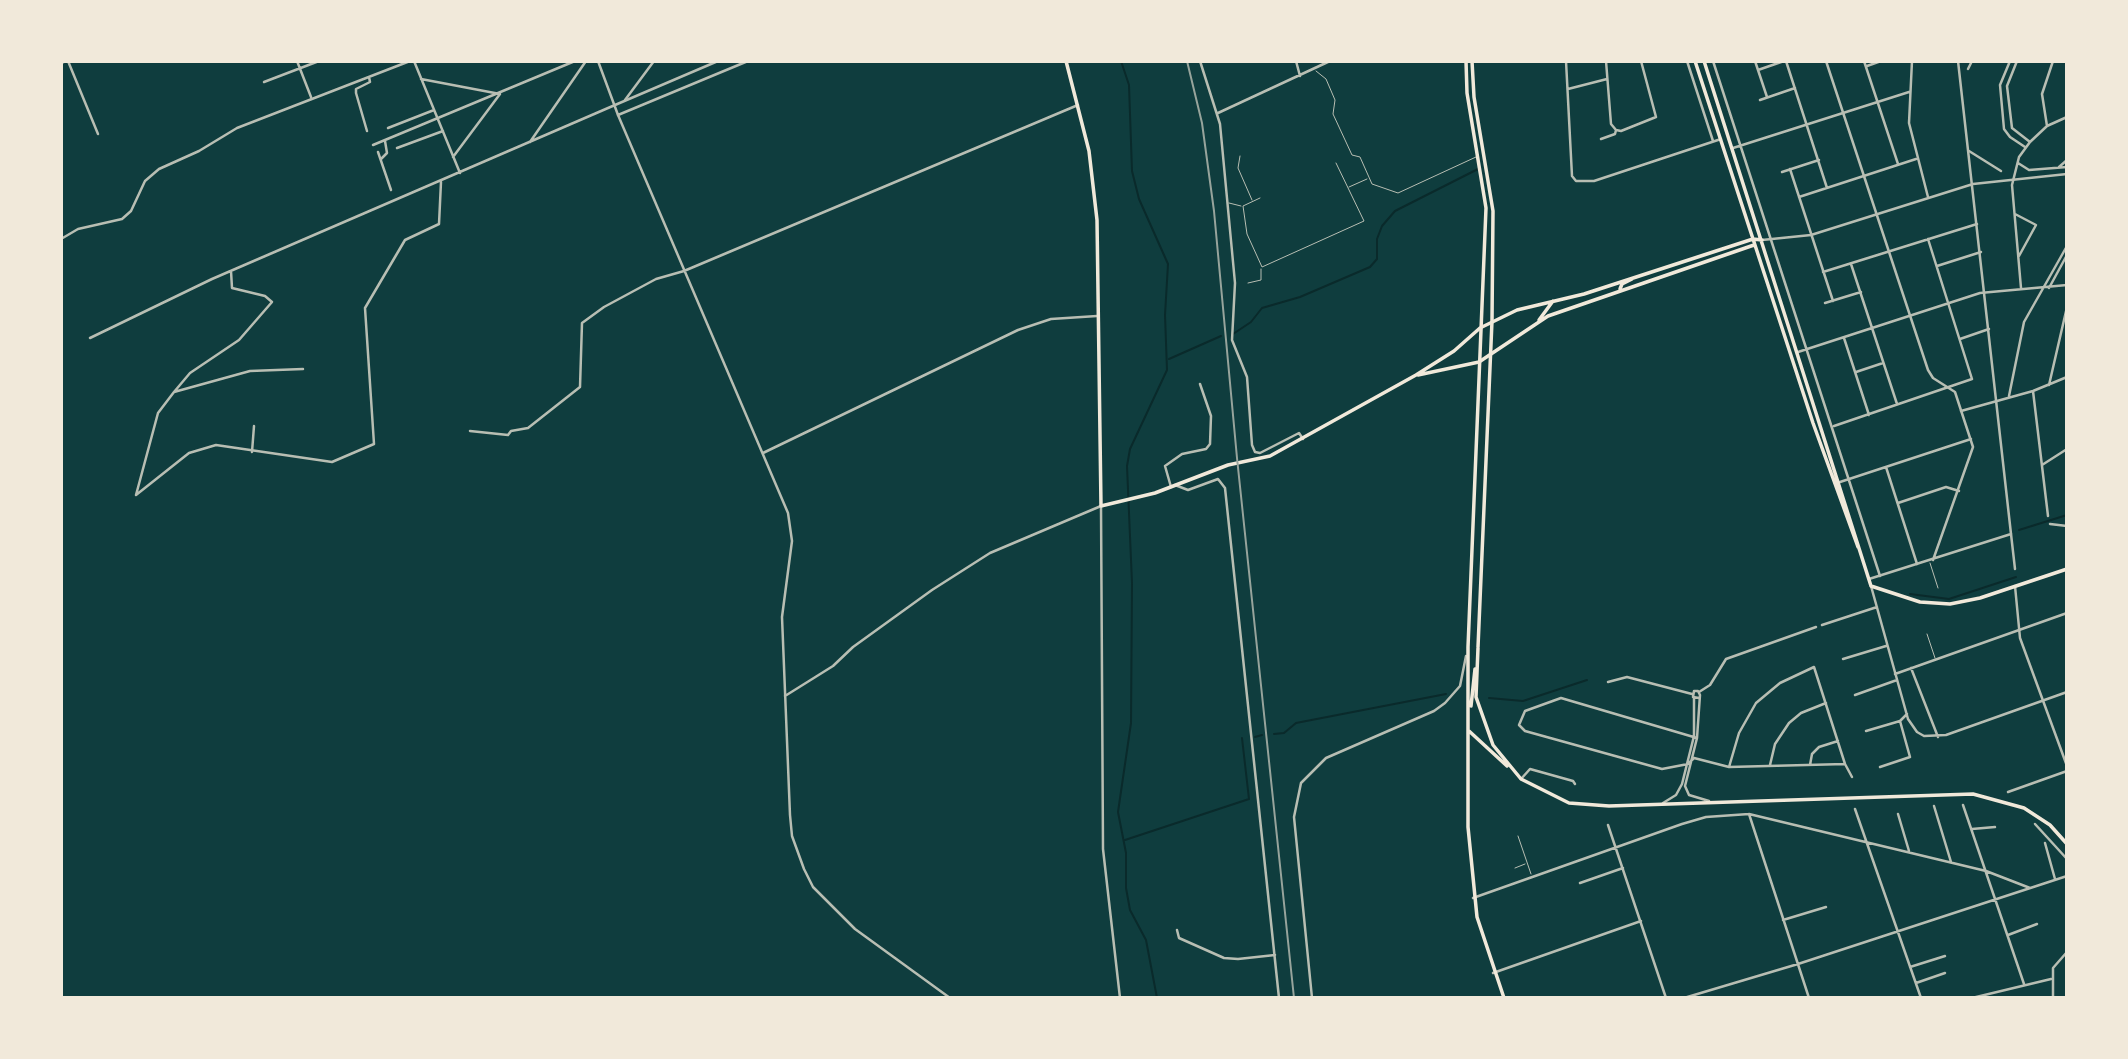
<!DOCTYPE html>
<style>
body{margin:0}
#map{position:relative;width:2128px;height:1059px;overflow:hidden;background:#0f3d3e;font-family:"Archivo Narrow",sans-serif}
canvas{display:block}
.frame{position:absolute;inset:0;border:63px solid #f1e9da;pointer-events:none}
</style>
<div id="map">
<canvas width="2128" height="1059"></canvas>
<div class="frame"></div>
</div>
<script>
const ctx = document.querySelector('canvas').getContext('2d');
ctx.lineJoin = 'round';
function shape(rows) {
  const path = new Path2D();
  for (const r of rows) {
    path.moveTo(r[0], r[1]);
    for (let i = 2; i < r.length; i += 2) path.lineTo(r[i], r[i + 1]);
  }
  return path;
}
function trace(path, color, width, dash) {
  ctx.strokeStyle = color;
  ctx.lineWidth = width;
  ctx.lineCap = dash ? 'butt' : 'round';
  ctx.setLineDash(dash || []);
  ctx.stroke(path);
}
const stream = shape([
 [1121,61,1129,85,1132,171,1139,199,1168,264,1165,315,1167,370,1130,449,1127,466,1132,583,1131,723,1118,812,1126,853,1126,888,1130,910,1146,940,1157,998],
 [1233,334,1251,322,1262,308,1300,297,1370,267,1377,259,1377,239,1382,226,1395,211,1478,169],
 [1169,359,1221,336],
 [2019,530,2067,515],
 [1910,594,1949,599,2016,577],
 [1489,698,1523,701,1587,680],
 [1274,734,1284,733,1296,723,1446,694],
 [1255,737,1262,735],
 [1125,840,1249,799,1242,738]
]);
const service = shape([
 [1316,71,1326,79,1335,100,1333,114,1352,155,1360,157,1372,184,1398,193,1476,157],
 [1240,156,1238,168,1252,200],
 [1349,187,1367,179],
 [1260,198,1243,206,1247,234,1262,267,1364,221,1336,163],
 [1229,203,1241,206],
 [1248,283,1261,280,1261,269],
 [1930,563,1938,588],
 [1927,634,1935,658],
 [1518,836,1531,874],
 [1515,868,1525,864]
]);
const minor = shape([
 [68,61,98,134],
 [297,61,311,97],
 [414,61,460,173],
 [1200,61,1220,124,1235,283,1232,340,1247,377,1252,445,1255,452,1260,453,1299,433,1303,439],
 [1296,61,1300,76],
 [1566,61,1572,176,1576,181,1594,181,1721,139],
 [1606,61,1611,124,1616,130],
 [1687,61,1713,141],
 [1713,61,1880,576],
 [1755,61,1767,97],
 [1786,61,1827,188],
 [1864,61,1898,164],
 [1912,61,1909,123,1928,197],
 [2010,61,2000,85,2004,129,2010,137,2025,147],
 [2017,61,2007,86,2012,128,2030,142],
 [61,63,66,61],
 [1867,66,1881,61],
 [1968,69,1972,61],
 [1758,70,1784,61],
 [421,79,500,94,453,157],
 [264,82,319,61],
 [1568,89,1607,79],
 [625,100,654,61],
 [1760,100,1795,88],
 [1218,113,1330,61],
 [618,115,788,513,792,541,782,617,790,815,792,836,804,869,813,887,855,929,950,998],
 [2047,126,2042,94,2053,61],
 [388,128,434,110],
 [367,131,356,93,356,89,370,82,369,77],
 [1601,139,1615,134,1616,130,1621,131,1656,117,1641,61],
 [530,142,586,61],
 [373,145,575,61],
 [397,148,443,131],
 [1733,148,1909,92],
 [1969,151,2001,171],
 [378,152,391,190],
 [381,159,387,153,385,141],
 [2018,163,2029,170,2067,167],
 [2059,167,2067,160],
 [1790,169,1833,301],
 [1782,172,1819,160],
 [1799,197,1916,159],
 [2015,214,2036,225,2019,256],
 [61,239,78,229,122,219,131,211,145,181,159,169,199,151,237,128,410,61],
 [1851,264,1897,404],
 [1937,266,1981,252],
 [1823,272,1977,224],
 [2021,288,2012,185,2019,157,2030,142,2047,126,2067,117],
 [2049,288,2067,255],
 [1825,303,1861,292],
 [90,338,212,279,615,105],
 [1844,338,1869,415],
 [1960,339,1989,329],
 [1798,352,1980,293,2067,285],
 [1856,372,1883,363],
 [2049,385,2067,307],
 [2033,391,2048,516],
 [174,392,190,373,239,340,272,302,265,296,232,288,231,271],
 [2009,396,2024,322,2067,246],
 [1961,411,2033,391,2067,377],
 [1834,426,1972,379,1928,239],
 [470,431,508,435,511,431,528,428,580,387,582,323,604,307,656,279,684,271,1078,105],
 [252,452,254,426],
 [763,453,1018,330,1051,319,1097,316],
 [2042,465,2067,449],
 [1886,467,1917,564],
 [1840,482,1971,439],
 [1175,485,1188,490,1218,479,1225,488,1279,998],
 [1171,487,1165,466,1182,454,1206,449,1210,444,1211,416,1200,384],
 [136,495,189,453,216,445,332,462,374,444,365,308,405,240,439,224,441,182],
 [136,495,158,413,174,392,250,371,303,369],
 [1898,503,1946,487,1959,491],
 [2050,524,2067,526],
 [2011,534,2015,569],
 [1871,586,1908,719,1917,732,1924,736,1946,735,2067,692],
 [1822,625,1877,607],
 [1843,659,1886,646],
 [1911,668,1938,737],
 [1895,674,2067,613],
 [1608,682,1627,677,1692,694],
 [1699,692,1710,685,1726,659,1816,627],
 [1855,695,1897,680],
 [785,696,833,666,853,647,932,590,990,553,1101,506],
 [1866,731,1900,721,1907,714],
 [1697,738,1561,698,1525,711,1519,725,1525,731,1662,769,1688,764,1694,758,1729,767,1845,764],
 [1770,765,1775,744,1789,723,1801,713,1826,703],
 [1810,765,1812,754,1819,747,1838,741],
 [1729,767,1739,733,1756,703,1780,683,1814,667,1845,764,1852,777],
 [1880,767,1910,757,1900,721],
 [1521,779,1530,769,1573,781,1575,784],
 [1685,786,1697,738,1700,695,1698,691,1694,691,1693,697,1699,698],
 [1685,786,1689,795,1709,801],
 [2008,792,2067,771],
 [1663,803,1676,795,1682,784,1694,736,1694,698],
 [1963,805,2024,984],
 [1934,806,1951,862],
 [1855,809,1921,998],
 [1749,814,1809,998],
 [1898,814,1909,851],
 [2035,824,2067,859],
 [1608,825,1666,998],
 [1972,829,1995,827],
 [2045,843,2055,879],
 [1580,883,1623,868],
 [1473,898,1682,824,1706,817,1749,814,1986,871,2030,888],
 [1783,920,1826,907],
 [1177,930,1179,938,1224,958,1238,959,1275,955],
 [2008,935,2037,924],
 [1910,967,1945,956],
 [1493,973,1641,921],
 [1916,983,1945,973],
 [1684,998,1798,964,2067,876]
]);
const tertiary = shape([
 [598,61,618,115,748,61],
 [1826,61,1928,370,1933,378,1955,392,1973,447,1933,560],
 [615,105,718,61],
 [1762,240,1811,235,1973,184,2067,174],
 [1101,506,1103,849,1120,998],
 [1869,579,2011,534,1958,61],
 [2015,586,2020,638,2067,766],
 [1312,998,1294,817,1301,783,1326,758,1434,711,1445,703,1460,686,1466,656],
 [1972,998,2051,979],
 [2053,998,2053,968,2067,952]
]);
const secondary = shape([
 [1066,61,1089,151,1097,220,1101,506,1155,493,1228,465,1270,456,1416,375,1454,351,1480,328,1517,310,1584,294,1753,239,1762,240],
 [1695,61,1813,423,1858,547],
 [1704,61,1871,586,1920,602,1950,604,1980,598,2067,569],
 [1620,289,1622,284,1632,279],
 [1539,320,1553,301],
 [1418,375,1479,362,1548,316,1754,245]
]);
const primary = shape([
 [1466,61,1467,93,1486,208,1468,647,1468,827,1477,917,1504,998],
 [1472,61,1474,97,1493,211,1492,321,1478,647],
 [1478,648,1476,697,1493,745,1521,779,1569,803,1609,806,1973,794,2024,808,2050,825,2067,844],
 [1471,706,1475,669],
 [1469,731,1507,766]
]);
const rail = shape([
 [1187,61,1202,123,1214,211,1237,458,1294,998]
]);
trace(stream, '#0a2a2b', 2);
trace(service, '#b8beb3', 1);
trace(minor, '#b8beb3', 2.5);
trace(tertiary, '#b8beb3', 2.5);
trace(secondary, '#f1e9da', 3.5);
trace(primary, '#f1e9da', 3.5);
trace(rail, '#97a49c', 2);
</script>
